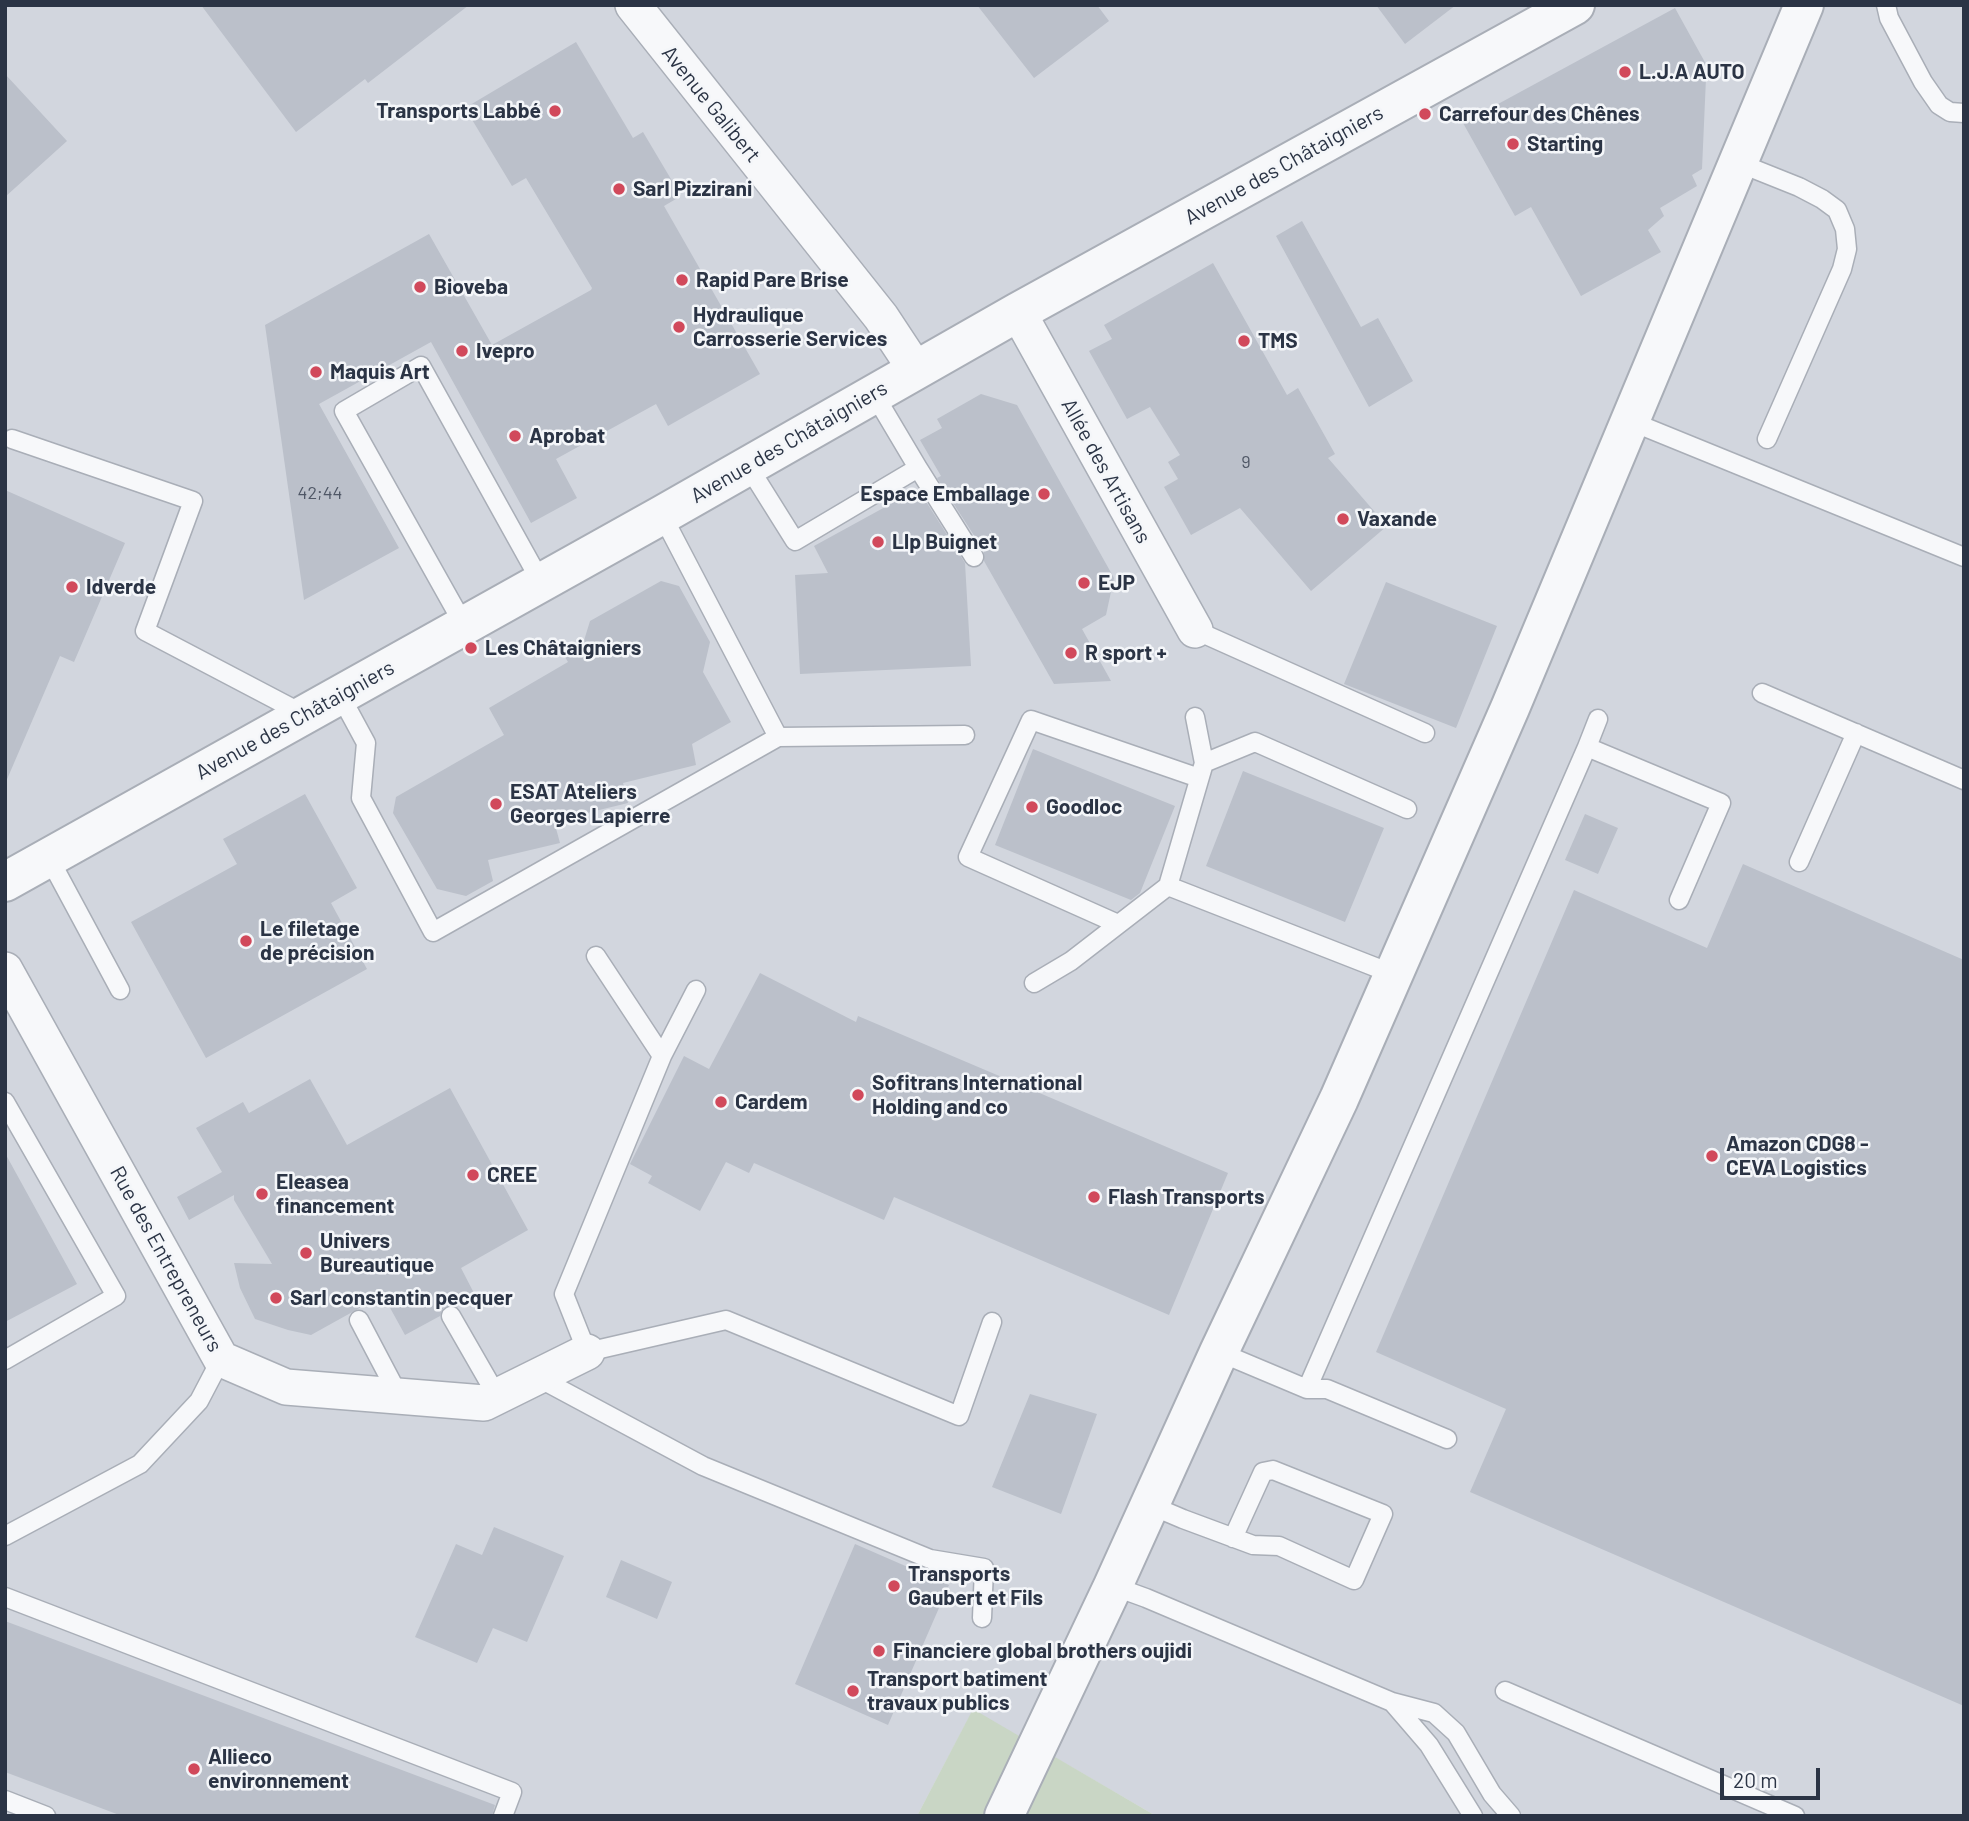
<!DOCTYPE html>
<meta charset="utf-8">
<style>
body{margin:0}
#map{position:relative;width:1969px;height:1821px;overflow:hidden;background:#e4e7ec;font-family:Barlow,sans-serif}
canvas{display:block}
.frame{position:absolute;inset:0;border:7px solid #2b3445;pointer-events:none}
.scale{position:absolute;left:1720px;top:1768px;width:100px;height:32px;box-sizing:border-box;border:4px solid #2b3445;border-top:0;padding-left:9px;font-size:21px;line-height:24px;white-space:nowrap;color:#2b3445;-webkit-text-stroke:5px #f4f6f9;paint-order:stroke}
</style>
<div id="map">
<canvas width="1969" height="1821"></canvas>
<div class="frame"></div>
<div class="scale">20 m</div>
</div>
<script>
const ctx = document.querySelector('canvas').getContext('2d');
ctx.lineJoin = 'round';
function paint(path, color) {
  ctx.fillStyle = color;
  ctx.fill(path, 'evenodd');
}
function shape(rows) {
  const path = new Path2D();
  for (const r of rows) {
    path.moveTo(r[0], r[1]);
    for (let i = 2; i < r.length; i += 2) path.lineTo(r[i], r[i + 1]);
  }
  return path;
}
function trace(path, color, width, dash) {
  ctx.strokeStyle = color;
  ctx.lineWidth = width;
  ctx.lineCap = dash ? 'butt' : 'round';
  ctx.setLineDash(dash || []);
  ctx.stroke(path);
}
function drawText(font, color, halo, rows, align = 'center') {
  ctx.font = font + ' Barlow,sans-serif';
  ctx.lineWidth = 5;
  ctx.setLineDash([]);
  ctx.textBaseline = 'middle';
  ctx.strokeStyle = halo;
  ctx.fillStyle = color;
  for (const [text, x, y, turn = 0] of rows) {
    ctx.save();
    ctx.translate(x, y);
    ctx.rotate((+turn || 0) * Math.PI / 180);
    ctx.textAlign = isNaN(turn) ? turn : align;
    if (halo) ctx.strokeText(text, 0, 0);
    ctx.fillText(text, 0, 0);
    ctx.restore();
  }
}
const built = shape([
 [5,5,1964,5,1964,1816,1156,1816,973,1710,917,1816,5,1816]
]);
const green = shape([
 [973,1709,1156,1816,917,1816]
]);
const building = shape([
 [201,5,469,5,368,83,365,79,296,132],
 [977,5,1097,5,1109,21,1034,78],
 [1376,5,1456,5,1405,44],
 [1675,8,1712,75,1706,78,1702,169,1692,175,1697,186,1660,208,1664,216,1648,230,1661,252,1581,296,1531,207,1515,216,1463,123],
 [576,42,633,138,643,132,681,196,664,206,760,374,668,426,656,404,556,459,577,498,531,523,431,342,319,404,399,548,304,600,265,325,429,234,492,345,591,290,592,288,526,178,512,186,465,108],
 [5,74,67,141,5,197],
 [1302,221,1361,327,1378,318,1413,381,1369,407,1276,236],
 [1213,263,1287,395,1298,388,1335,454,1328,458,1387,526,1311,591,1240,508,1191,535,1164,487,1178,479,1168,462,1180,455,1150,407,1127,419,1089,351,1112,339,1104,325],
 [981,394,1017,405,1114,578,1106,615,1082,629,1111,681,1054,684,984,561,984,551,937,478,941,476,920,440,942,428,937,419],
 [918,489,965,563,971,666,800,674,795,575,828,573,814,546],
 [5,490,125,543,74,662,60,656,5,784],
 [661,581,679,586,710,642,703,672,731,722,692,744,696,765,623,783,628,803,554,821,560,843,488,860,493,881,466,896,437,889,393,813,396,797,504,735,489,708,568,662,565,657,582,647,590,621],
 [1386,582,1497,626,1456,728,1344,684],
 [1033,749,1175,806,1140,893,1131,900,995,845],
 [1243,771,1384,828,1345,922,1206,866],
 [305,794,357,888,331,903,367,969,206,1058,131,922,237,864,223,839],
 [1585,814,1618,828,1598,874,1565,860],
 [1743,864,1964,960,1964,1706,1470,1492,1506,1409,1376,1352,1574,890,1707,948],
 [760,973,856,1022,858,1016,1228,1173,1169,1315,894,1197,884,1220,754,1163,749,1173,726,1162,700,1211,648,1183,652,1176,630,1164,684,1056,709,1069],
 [310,1079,347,1145,450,1088,528,1230,461,1268,476,1297,457,1307,452,1305,446,1306,442,1310,440,1316,405,1335,383,1295,311,1335,288,1330,255,1319,240,1288,234,1263,272,1264,234,1200,234,1195,189,1220,177,1197,222,1172,196,1128,243,1102,249,1113],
 [5,1153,77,1284,5,1322],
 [1030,1394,1097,1414,1061,1514,992,1487],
 [494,1527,564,1556,527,1642,493,1628,477,1663,415,1637,456,1544,482,1555],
 [855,1544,949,1585,888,1725,795,1684],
 [621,1560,672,1582,657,1619,606,1597],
 [5,1621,495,1805,492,1816,122,1816,5,1772]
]);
const service = shape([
 [1886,5,1889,18,1923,82,1939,105,1950,112,1964,113],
 [1739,163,1799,187,1822,199,1837,210,1845,229,1847,249,1842,269,1767,439],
 [1630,421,1964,557],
 [12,439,193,501,145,631,305,715],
 [748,466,795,541,918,468,874,394],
 [918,468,974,557],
 [662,515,778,737,965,735],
 [464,625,344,411,421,366,541,582],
 [1195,630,1425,733],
 [1762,693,1964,780],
 [340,695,366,743,361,798,433,932,778,737],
 [1195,717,1204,763,1168,886,1393,974],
 [1587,747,1598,719],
 [1204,763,1255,742,1407,809],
 [49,858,120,990],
 [1799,862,1856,733],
 [1118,924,968,857,1031,720,1199,778],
 [596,956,662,1056,564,1294,587,1352,726,1320,959,1416,992,1322],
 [1034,983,1071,961,1168,886],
 [662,1056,696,990],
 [5,1102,116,1296,5,1360],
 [451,1316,497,1396],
 [359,1320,399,1396],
 [1219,1352,1307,1389,1587,747,1721,803,1679,900],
 [537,1377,703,1466,930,1559,984,1568,982,1618],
 [1307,1389,1327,1389,1447,1439],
 [1150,1505,1183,1519,1253,1545,1279,1546,1354,1580,1383,1514,1273,1470,1263,1472,1233,1538],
 [5,1536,140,1464,199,1401,221,1359],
 [1113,1586,1146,1598,1392,1702,1434,1713,1456,1733,1492,1794,1511,1816],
 [5,1597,512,1792,503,1816],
 [1505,1691,1795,1816],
 [1392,1702,1429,1745,1473,1816],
 [5,1800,46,1816]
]);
const minor = shape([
 [633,5,881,317,916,370],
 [1018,312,1195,630],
 [5,970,221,1359,286,1387,484,1403,587,1352]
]);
const tertiary = shape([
 [5,882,662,515,1018,312,1575,5],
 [1004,1816,1113,1586,1219,1352,1339,1099,1510,708,1804,5]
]);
const markers = [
 [1625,72,7,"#d1495b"],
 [555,111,7,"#d1495b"],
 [1425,114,7,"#d1495b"],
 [1513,144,7,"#d1495b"],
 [619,189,7,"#d1495b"],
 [682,280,7,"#d1495b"],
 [420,287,7,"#d1495b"],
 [679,327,7,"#d1495b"],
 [1244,341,7,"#d1495b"],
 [462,351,7,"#d1495b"],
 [316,372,7,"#d1495b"],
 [515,436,7,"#d1495b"],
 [1044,494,7,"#d1495b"],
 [1343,519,7,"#d1495b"],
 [878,542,7,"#d1495b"],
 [1084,583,7,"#d1495b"],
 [72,587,7,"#d1495b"],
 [471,648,7,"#d1495b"],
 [1071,653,7,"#d1495b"],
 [496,804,7,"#d1495b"],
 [1032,807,7,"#d1495b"],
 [246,941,7,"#d1495b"],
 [858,1095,7,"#d1495b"],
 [721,1102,7,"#d1495b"],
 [1712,1156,7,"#d1495b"],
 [473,1175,7,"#d1495b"],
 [262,1194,7,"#d1495b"],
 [1094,1197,7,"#d1495b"],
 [306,1253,7,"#d1495b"],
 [276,1298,7,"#d1495b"],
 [894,1586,7,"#d1495b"],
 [879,1651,7,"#d1495b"],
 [853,1691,7,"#d1495b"],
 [194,1769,7,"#d1495b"]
];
const numberNames = [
 ["9",1246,462],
 ["42;44",320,493]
];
const poiNames = [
 ["L.J.A AUTO",1639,72],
 ["Transports Labbé",541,111,"right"],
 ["Carrefour des Chênes",1439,114],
 ["Starting",1527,144],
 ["Sarl Pizzirani",633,189],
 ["Rapid Pare Brise",696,280],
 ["Bioveba",434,287],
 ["Hydraulique",693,315],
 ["Carrosserie Services",693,339],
 ["TMS",1258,341],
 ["Ivepro",476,351],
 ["Maquis Art",330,372],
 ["Aprobat",529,436],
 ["Espace Emballage",1030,494,"right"],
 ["Vaxande",1357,519],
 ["Llp Buignet",892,542],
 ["EJP",1098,583],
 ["Idverde",86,587],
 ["Les Châtaigniers",485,648],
 ["R sport +",1085,653],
 ["ESAT Ateliers",510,792],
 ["Georges Lapierre",510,816],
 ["Goodloc",1046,807],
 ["Le filetage",260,929],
 ["de précision",260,953],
 ["Sofitrans International",872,1083],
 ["Holding and co",872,1107],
 ["Cardem",735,1102],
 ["Amazon CDG8 -",1726,1144],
 ["CEVA Logistics",1726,1168],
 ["CREE",487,1175],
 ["Eleasea",276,1182],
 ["financement",276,1206],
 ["Flash Transports",1108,1197],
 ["Univers",320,1241],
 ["Bureautique",320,1265],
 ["Sarl constantin pecquer",290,1298],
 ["Transports",908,1574],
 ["Gaubert et Fils",908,1598],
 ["Financiere global brothers oujidi",893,1651],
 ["Transport batiment",867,1679],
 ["travaux publics",867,1703],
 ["Allieco",208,1757],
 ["environnement",208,1781]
];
const streetNames = [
 ["Avenue Galibert",711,104,51],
 ["Avenue des Châtaigniers",1284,165,-29],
 ["Avenue des Châtaigniers",789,442,-30],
 ["Allée des Artisans",1106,471,61],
 ["Avenue des Châtaigniers",295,720,-29],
 ["Rue des Entrepreneurs",166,1259,61]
];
paint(built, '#d2d6de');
paint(green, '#c9d6c5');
paint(building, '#bbc0ca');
trace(service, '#a9aeb7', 21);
trace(minor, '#a9aeb7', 38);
trace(tertiary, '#a9aeb7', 42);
trace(service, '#f7f8fa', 18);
trace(minor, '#f7f8fa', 35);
trace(tertiary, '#f7f8fa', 38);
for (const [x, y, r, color] of markers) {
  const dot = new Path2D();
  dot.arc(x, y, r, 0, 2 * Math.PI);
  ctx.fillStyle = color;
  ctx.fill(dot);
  trace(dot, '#f4f6f9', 2.5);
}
drawText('18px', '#4f5766', null, numberNames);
drawText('bold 21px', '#2b3445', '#f4f6f9', poiNames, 'left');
drawText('21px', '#2b3445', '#f4f6f9', streetNames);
</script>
